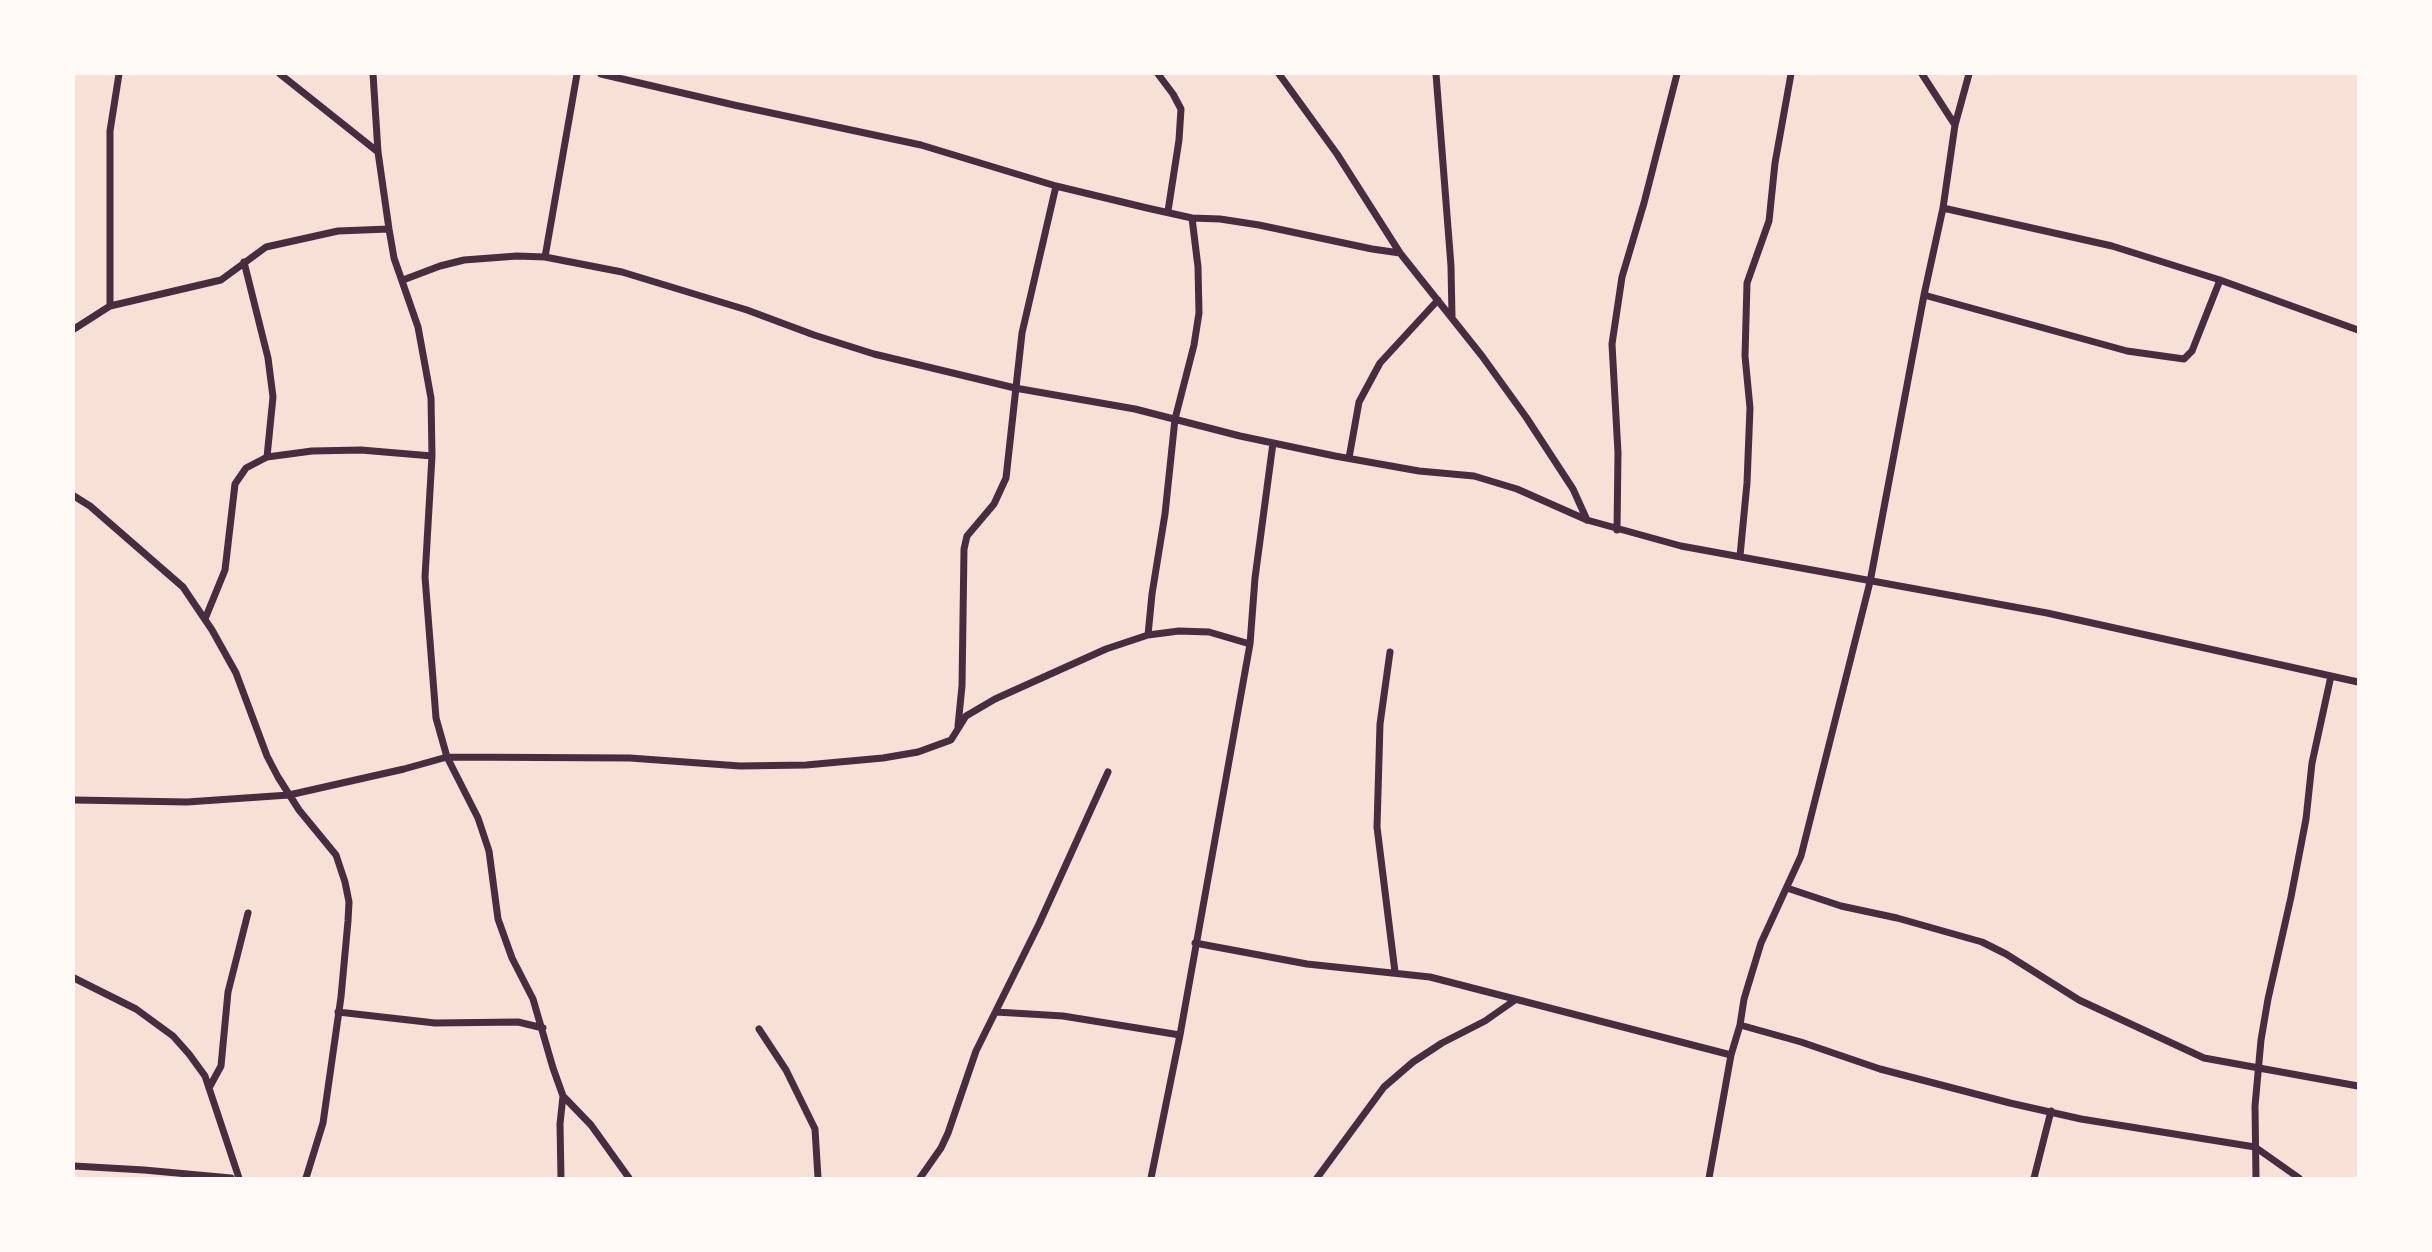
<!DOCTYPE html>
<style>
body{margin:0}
#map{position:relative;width:2432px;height:1252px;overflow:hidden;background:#f7e1d7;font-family:"Open Sans",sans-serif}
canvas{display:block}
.frame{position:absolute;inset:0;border:75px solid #fffaf5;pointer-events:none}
</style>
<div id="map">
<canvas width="2432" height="1252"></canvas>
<div class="frame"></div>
</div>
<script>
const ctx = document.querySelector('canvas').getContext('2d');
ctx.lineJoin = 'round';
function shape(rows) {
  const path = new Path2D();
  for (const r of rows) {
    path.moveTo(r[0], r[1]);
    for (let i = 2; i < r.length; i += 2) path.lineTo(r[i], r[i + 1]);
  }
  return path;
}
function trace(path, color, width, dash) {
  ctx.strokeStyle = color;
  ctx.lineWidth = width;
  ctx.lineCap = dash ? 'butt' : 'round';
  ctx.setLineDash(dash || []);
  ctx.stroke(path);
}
const minor = shape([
 [280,74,378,152],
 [373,74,378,152,389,229,394,258,418,327,431,398,432,456,425,577,436,718,447,757,478,818,489,851,498,919,512,958,533,999,553,1068,563,1096,591,1125,629,1178],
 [601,74,734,105,921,145,1056,186,1147,208,1192,218,1220,219,1259,225,1372,249,1400,253],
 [1158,74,1173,94,1181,109,1179,140,1168,211],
 [1279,74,1337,154,1400,253,1482,356,1526,417,1573,489,1587,520],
 [1436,74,1451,266,1452,317],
 [1922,74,1955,125],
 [1943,208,2112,246,2220,280,2358,330],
 [545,257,577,74],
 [244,262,268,358,273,397,267,457],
 [403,280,440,266,464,260,517,256,545,257,622,272,747,310,814,335,874,354,1015,388,1135,409,1240,436,1335,456,1419,471,1474,476,1517,489,1587,520,1681,546,2047,613,2358,682],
 [1924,295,2127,351,2184,359,2192,351,2220,280],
 [110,306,110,131,119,74],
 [74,329,110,306,221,280,266,247,338,231,389,229],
 [1349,458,1359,402,1380,363,1438,300],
 [74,496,90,506,183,587,212,630,236,673,267,756,278,777,299,810,336,855,345,882,349,902,348,921,341,997,323,1123,306,1178],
 [1617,530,1618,453,1612,344,1622,277,1644,203,1677,74],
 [1740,556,1747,483,1750,408,1745,356,1747,283,1769,221,1775,163,1791,74],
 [205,619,225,570,235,484,246,468,267,457,312,451,361,450,432,456],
 [1148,635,1152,594,1165,514,1175,419,1194,345,1199,313,1198,267,1192,218],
 [1390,652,1380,724,1377,827,1395,972],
 [958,726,962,686,964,549,967,536,994,504,1006,478,1022,333,1056,186],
 [74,800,187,802,289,795,404,769,447,757,630,758,740,766,806,765,883,758,918,752,951,740,966,716,995,699,1106,649,1148,635,1179,631,1209,632,1250,644],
 [1787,888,1841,906,1897,918,1982,942,2006,954,2079,1000,2204,1058,2358,1086],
 [1195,943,1307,964,1430,977,1731,1055],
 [74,978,136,1009,173,1036,189,1054,205,1076,239,1178],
 [338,1012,435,1023,518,1022,543,1028],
 [996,1012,1063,1016,1180,1035],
 [1740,1025,1801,1042,1880,1069,2010,1103,2081,1119,2255,1147,2299,1178],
 [759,1029,786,1070,815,1129,818,1178],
 [209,1088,221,1066,228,992,248,913],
 [74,1166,144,1170,231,1178],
 [561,1178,560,1124,563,1096],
 [920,1178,941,1148,948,1133,976,1051,1039,924,1108,772],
 [1151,1178,1180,1035,1250,644,1255,578,1273,443],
 [1317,1178,1384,1087,1413,1062,1442,1043,1485,1021,1515,1000],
 [1709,1178,1731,1055,1740,1025,1744,999,1761,943,1801,856,1870,582,1924,295,1943,208,1955,125,1969,74],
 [2034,1178,2051,1111],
 [2256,1178,2255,1106,2261,1040,2268,999,2291,897,2306,819,2312,763,2331,676]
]);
trace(minor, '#4a2c40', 7);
</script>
